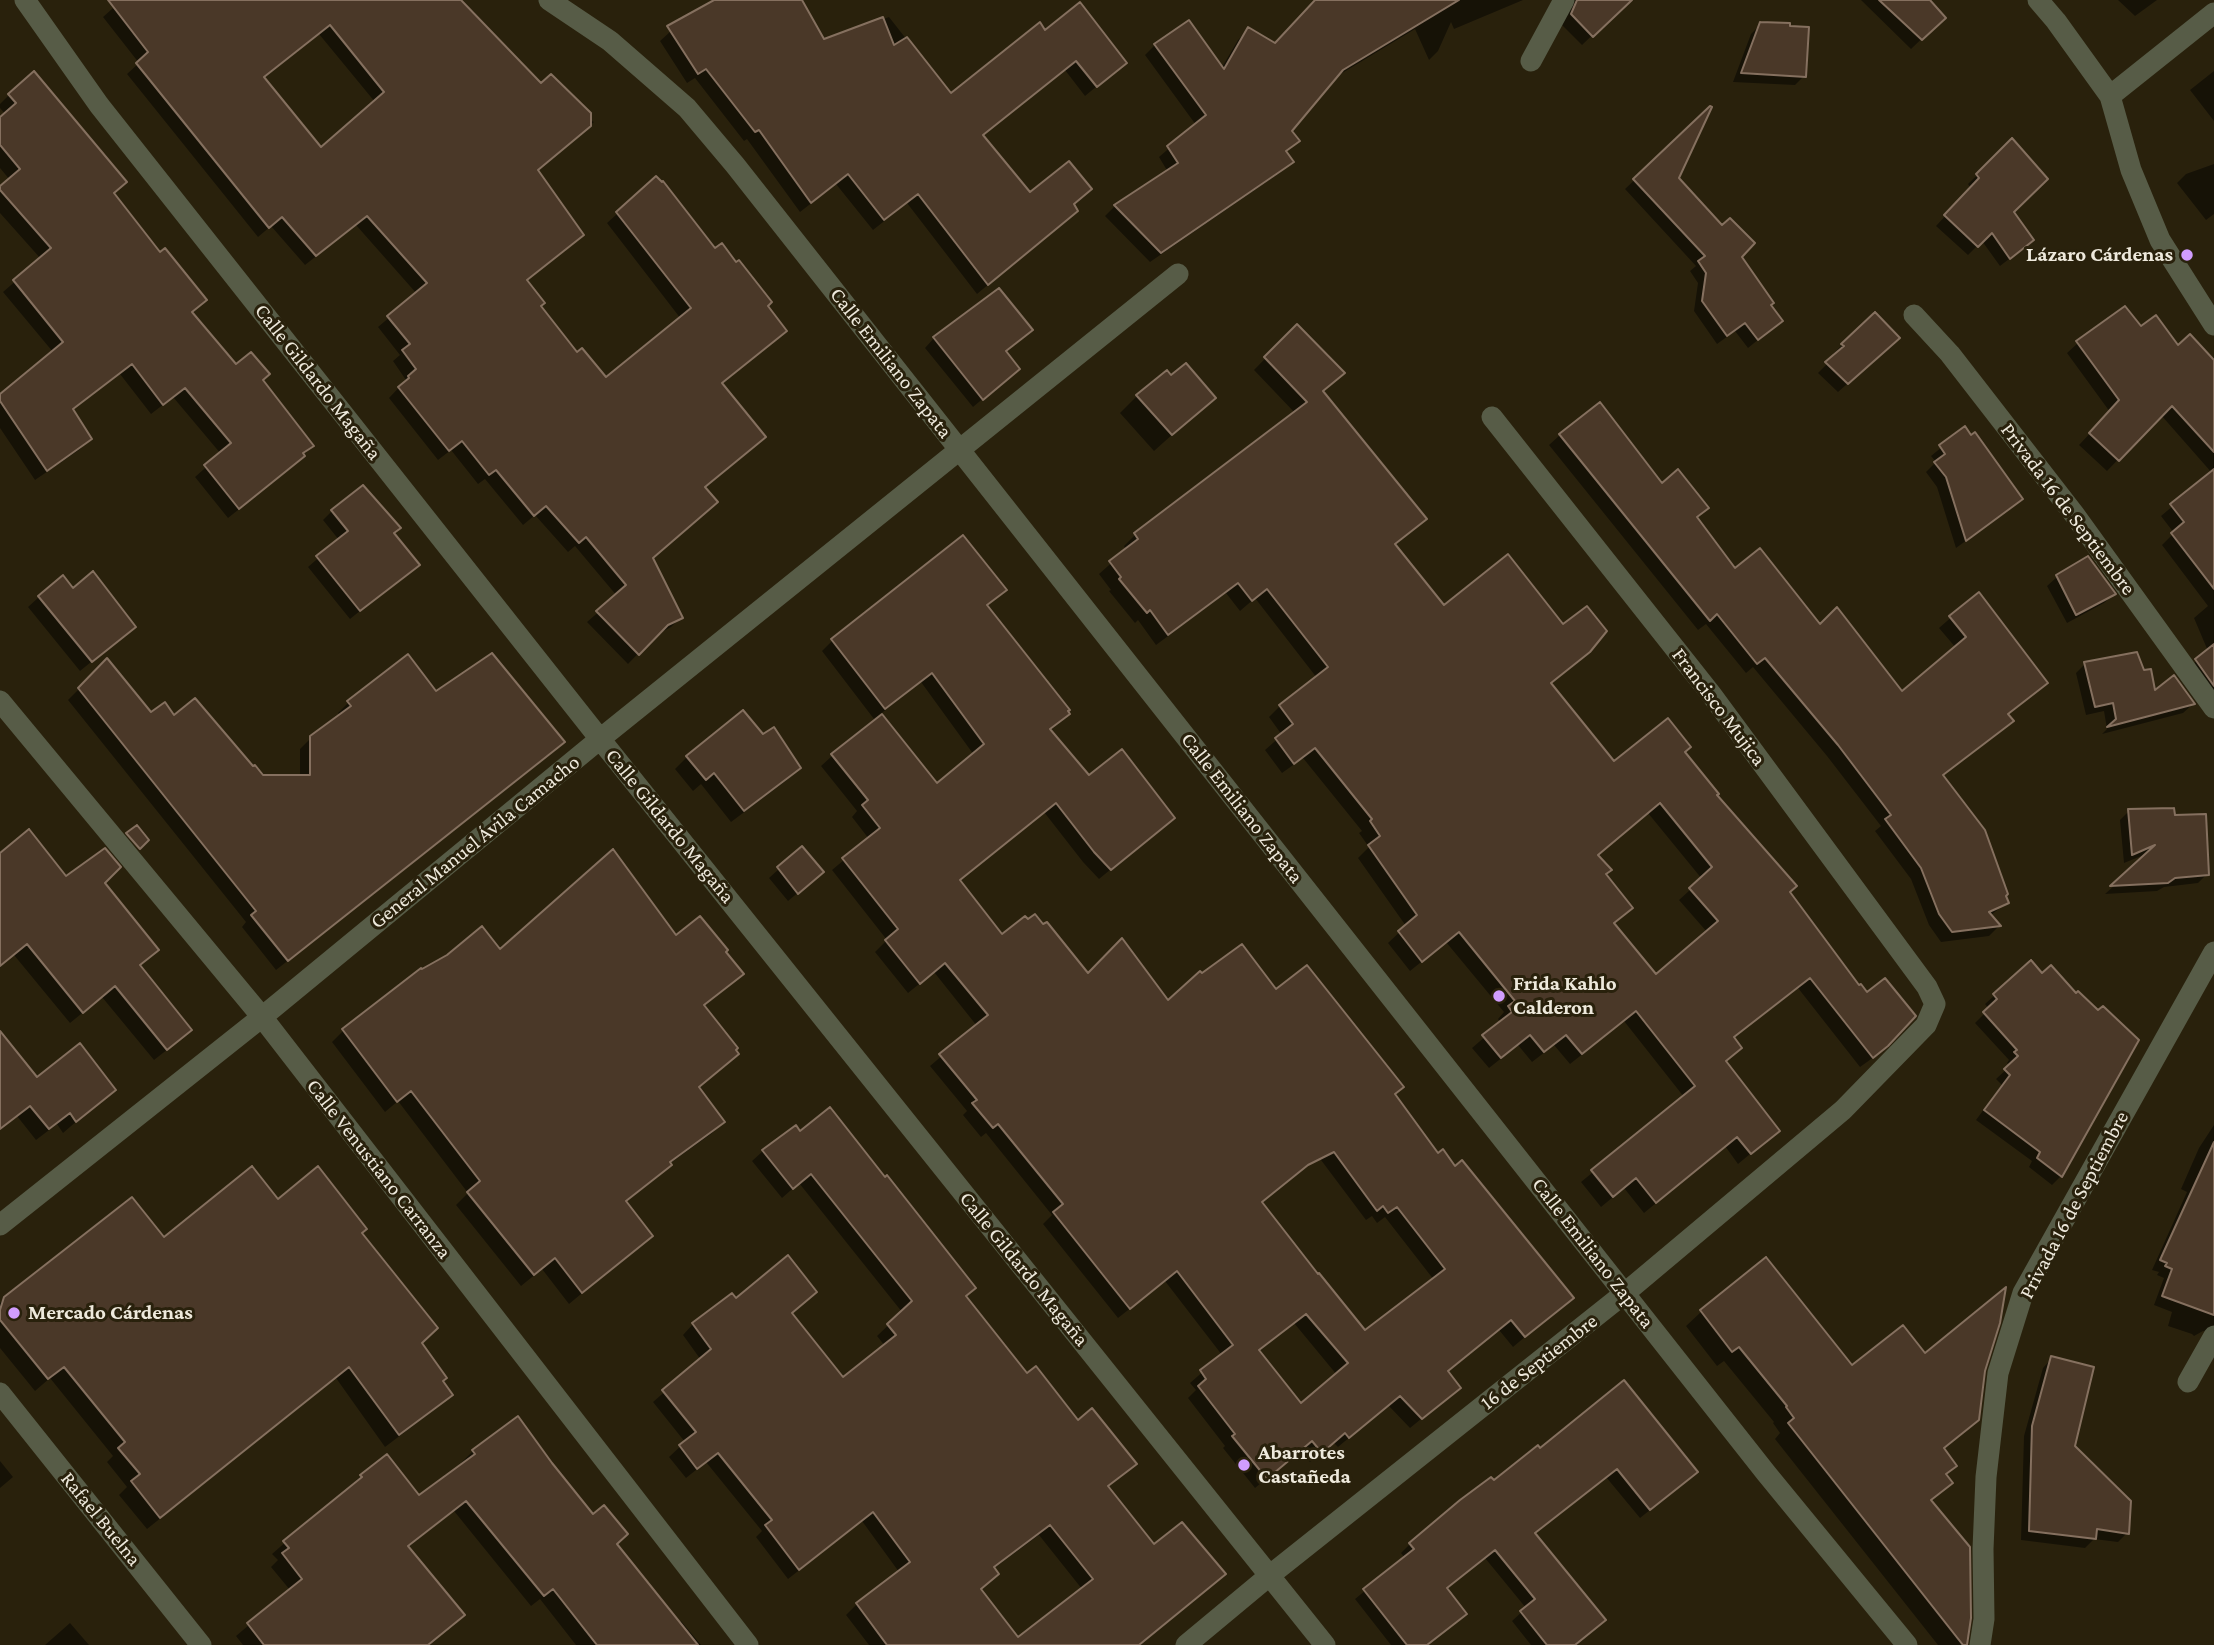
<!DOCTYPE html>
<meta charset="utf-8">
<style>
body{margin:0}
canvas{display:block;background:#29210c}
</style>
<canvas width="2214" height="1645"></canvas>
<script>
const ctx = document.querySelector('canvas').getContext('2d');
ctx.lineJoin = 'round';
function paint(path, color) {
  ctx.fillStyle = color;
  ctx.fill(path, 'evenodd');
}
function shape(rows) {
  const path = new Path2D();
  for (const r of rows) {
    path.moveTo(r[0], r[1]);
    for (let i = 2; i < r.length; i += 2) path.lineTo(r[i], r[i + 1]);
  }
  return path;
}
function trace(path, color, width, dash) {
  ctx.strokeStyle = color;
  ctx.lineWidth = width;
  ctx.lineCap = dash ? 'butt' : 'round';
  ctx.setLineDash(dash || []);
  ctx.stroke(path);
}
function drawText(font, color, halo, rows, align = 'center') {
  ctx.font = font + ' "Crimson Pro",serif';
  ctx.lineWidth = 6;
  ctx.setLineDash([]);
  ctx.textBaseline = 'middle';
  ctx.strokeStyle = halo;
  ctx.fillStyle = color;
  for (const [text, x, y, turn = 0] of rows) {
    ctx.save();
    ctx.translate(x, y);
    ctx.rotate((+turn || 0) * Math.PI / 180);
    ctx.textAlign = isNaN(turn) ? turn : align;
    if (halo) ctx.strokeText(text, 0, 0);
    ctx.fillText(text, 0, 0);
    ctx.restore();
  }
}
const shadow = shape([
 [122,0,441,0,533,94,594,122,536,171,581,235,525,281,539,306,577,354,605,380,681,319,607,223,656,179,721,384,704,488,651,559,681,617,671,627,656,635,628,664,587,622,617,596,575,546,568,552,535,515,523,525,485,479,478,484,451,450,438,460,389,398,406,380,393,361,400,355,378,327,417,294,356,225,305,265,271,226,258,237,127,74,139,63,103,17],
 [319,34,375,102,320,149,262,79],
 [718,0,800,0,823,41,889,17,951,96,1045,32,1125,63,1085,96,1065,70,982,136,1029,195,1072,205,1076,211,977,294,907,203,873,230,836,184,800,212,747,139,744,141,695,78,687,83,660,41,671,31],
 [1314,0,1523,0,1454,29,1451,22,1438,51,1429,60,1415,29,1334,78,1290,131,1298,141,1285,153,1291,162,1281,172,1150,262,1105,216,1115,206,1168,172,1159,157,1196,125,1145,55,1155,45,1221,69,1238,40,1248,30,1275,45,1315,2],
 [1562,0,1629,0,1582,45,1562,25],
 [1861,0,1927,0,1934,27,1911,49],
 [2118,0,2157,0,2135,16],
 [1761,24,1804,76,1795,85,1733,82,1751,34],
 [2214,71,2214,121,2190,90],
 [9,95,113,194,190,313,235,366,261,381,311,446,292,467,228,518,195,477,221,454,173,397,151,414,120,374,71,411,90,439,79,450,35,480,0,428,0,396,53,352,3,292,41,259,0,213,0,189,10,180,0,168,0,121,6,115,0,108,0,104],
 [1708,110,1676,178,1739,257,1781,321,1748,348,1735,331,1717,344,1694,311,1698,283,1690,271,1696,266,1625,189],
 [2012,141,2012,212,2022,249,2000,266,1982,241,1968,255,1936,226,1971,188,1968,184],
 [2214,164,2214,214,2206,220,2177,183,2186,174],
 [1297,326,1321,392,1425,519,1394,546,1444,607,1577,663,1550,684,1614,763,1683,752,1788,892,1874,1057,1860,1067,1798,988,1733,1038,1740,1048,1724,1063,1778,1131,1738,1164,1725,1146,1644,1213,1624,1188,1601,1207,1581,1182,1684,1097,1624,1021,1570,1064,1554,1045,1532,1062,1518,1045,1489,1068,1472,1048,1501,1023,1498,1019,1504,1012,1446,942,1410,971,1388,943,1406,926,1358,858,1369,847,1359,833,1362,831,1303,758,1282,773,1265,750,1282,735,1269,717,1280,706,1317,678,1255,598,1240,611,1226,593,1156,645,1138,620,1135,623,1109,591,1111,590,1099,574,1126,550,1124,546,1135,535,1295,413,1254,370],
 [1648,813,1702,879,1679,900,1707,932,1655,977,1613,925,1631,908,1604,875,1597,856],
 [2140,329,2178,348,2214,384,2214,706,2185,671,2208,651,2194,618,2208,606,2162,545,2174,533,2161,516,2212,473,2161,415,2107,471,2079,445,2110,412,2067,353,2078,343],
 [1030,330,1005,353,1018,369,973,407,925,348,934,338],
 [1842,345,1889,347,1838,392,1818,373,1835,356,1833,354],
 [1171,377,1213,398,1154,451,1120,413,1137,396],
 [1964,429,2020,499,2011,508,1956,548,1937,487,1926,472,1936,462,1931,456],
 [1560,435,1707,508,1696,519,1735,570,1820,627,1902,694,1956,648,1939,628,1978,594,2045,683,2007,715,2012,721,2001,731,1942,776,2007,902,1990,916,1999,926,1989,936,1941,942,1929,925,1911,879,1875,831,1881,826,1827,756,1753,667,1746,673,1706,624,1698,630,1549,445],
 [332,511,393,534,417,565,350,619,308,567,339,540,323,520],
 [2087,558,2114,594,2104,603,2067,623,2047,586,2057,577],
 [1005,589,986,607,1068,713,1049,730,1089,778,1173,818,1099,879,1083,862,1044,812,959,881,1002,937,1088,976,1167,1003,1276,991,1394,1094,1438,1155,1571,1298,1513,1347,1499,1330,1447,1372,1459,1388,1410,1428,1388,1405,1338,1447,1334,1443,1310,1462,1300,1451,1255,1488,1223,1448,1225,1446,1188,1398,1196,1390,1190,1383,1222,1355,1165,1281,1118,1318,1043,1224,1052,1215,986,1133,981,1137,963,1115,967,1111,930,1066,977,1026,934,972,908,993,875,952,887,940,832,870,869,839,852,817,857,811,821,766,832,756,882,717,936,786,974,755,921,682,874,719,822,651,833,640],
 [1318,1156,1366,1220,1372,1216,1377,1223,1385,1217,1434,1280,1365,1333,1261,1203],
 [1294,1323,1337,1375,1301,1406,1258,1351],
 [72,590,134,627,80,671,28,607,39,597],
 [408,656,436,693,563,742,552,753,276,970,242,927,246,922,68,700,107,661,150,714,173,717,262,776,300,776,300,749,312,737,340,716,338,713,348,703],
 [2085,664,2153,693,2193,704,2183,713,2102,734,2107,729,2104,711,2086,715,2076,673],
 [687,757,799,767,787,780,731,822,701,784,693,791,675,769],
 [2129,811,2173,817,2207,874,2198,883,2164,887,2157,891,2105,894,2151,852,2124,863,2120,820],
 [801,849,812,881,788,901,769,878],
 [0,855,66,878,103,883,156,950,139,966,177,1042,154,1060,102,997,70,1023,14,955,0,966],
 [676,938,724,952,741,974,703,1006,737,1054,698,1088,723,1122,711,1134,669,1164,658,1177,625,1202,651,1236,569,1304,542,1269,521,1286,456,1205,468,1193,398,1101,385,1112,332,1042,344,1030,500,952],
 [2042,975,2076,995,2061,1176,2052,1185,2029,1167,2032,1161,1976,1120,2002,1085,1996,1079,2010,1066,2007,1063,2009,1060,1975,1023,1989,1009,1985,1004,1995,995],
 [0,1034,37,1079,114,1089,63,1133,57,1124,36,1140,17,1116,0,1130],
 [2214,1125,2214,1336,2210,1333,2203,1331,2194,1336,2192,1334,2168,1326,2172,1312,2154,1305,2164,1278,2157,1275,2159,1272,2152,1270,2187,1192,2181,1189,2199,1148],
 [795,1128,965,1297,1027,1375,1078,1422,1134,1464,1107,1487,1154,1546,1223,1574,1138,1645,869,1645,846,1615,857,1604,899,1572,862,1521,788,1579,756,1537,762,1531,706,1462,686,1478,669,1457,685,1442,653,1402,701,1360,683,1335,693,1324,736,1300,790,1314,843,1379,885,1346,877,1336,902,1312,799,1183,782,1198,752,1161,763,1151],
 [1039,1535,1082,1589,1017,1638,979,1590,993,1569],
 [278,1201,360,1233,441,1382,451,1395,438,1407,385,1447,336,1378,147,1529,119,1495,127,1487,107,1462,113,1456,50,1378,35,1391,0,1348,0,1303,5,1298,164,1239],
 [1766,1260,1852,1367,1924,1356,1983,1371,1978,1419,1943,1450,1955,1466,1945,1476,1951,1483,1930,1502,1966,1645,1938,1645,1775,1439,1780,1433,1773,1423,1774,1422,1724,1361,1717,1366,1686,1326,1701,1312],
 [2052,1358,2073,1446,2127,1533,2118,1542,2094,1539,2085,1548,2021,1540,2024,1436,2043,1368],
 [1538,1448,1686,1481,1640,1518,1606,1477,1534,1534,1574,1645,1531,1645,1512,1621,1526,1608,1485,1558,1446,1590,1465,1614,1456,1623,1427,1645,1391,1645,1355,1599,1405,1558,1401,1553,1410,1544],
 [473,1451,551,1464,678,1623,681,1621,701,1645,576,1645,540,1599,531,1606,454,1511,407,1548,463,1615,429,1645,243,1645,236,1636,290,1590,271,1567,278,1560,272,1554,361,1476,419,1498,463,1465,461,1463],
 [0,1461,13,1477,0,1488],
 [70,1623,89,1645,45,1645]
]);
const building = shape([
 [108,0,461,0,541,83,551,74,591,113,591,126,538,170,584,235,527,280,545,303,541,306,577,352,582,348,606,377,691,308,616,212,656,176,662,182,663,181,715,248,722,243,736,262,739,260,772,302,768,306,787,331,722,383,766,437,705,487,718,502,653,558,683,618,668,625,639,655,596,611,626,585,586,537,579,543,546,506,534,516,496,470,489,475,462,441,449,451,398,387,409,378,408,376,416,369,402,350,410,344,387,316,427,283,367,216,316,256,282,217,269,228,136,63,148,52,108,0],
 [330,25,384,92,321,147,264,77,330,25],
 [714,0,802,0,824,39,883,17,894,45,907,37,951,93,1040,22,1045,30,1080,2,1127,63,1097,87,1076,61,983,135,1030,192,1069,161,1092,189,1074,204,1078,211,988,285,918,194,884,220,848,174,811,203,759,130,755,132,706,69,698,74,667,26,714,0],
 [1315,0,1459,0,1343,70,1292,131,1300,141,1286,151,1294,162,1161,253,1114,205,1178,163,1167,146,1206,115,1154,44,1189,20,1224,69,1248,27,1275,43,1315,0],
 [1577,0,1632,0,1593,37,1571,14,1577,0],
 [1879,0,1930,0,1946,18,1922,40,1879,0],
 [1760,22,1790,23,1790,26,1809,27,1806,77,1741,73,1760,22],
 [34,71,127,182,114,193,160,252,165,248,207,300,192,312,236,364,251,352,270,374,263,380,314,446,303,453,305,456,239,509,204,465,231,443,185,388,163,405,132,364,73,409,92,439,47,471,0,401,0,394,63,342,13,280,51,248,0,190,0,186,20,169,0,145,0,117,16,103,8,94,34,71],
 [1710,106,1712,107,1679,178,1722,225,1730,218,1755,243,1742,257,1774,303,1771,305,1783,321,1758,340,1745,323,1727,336,1702,301,1706,273,1698,261,1705,256,1633,179,1710,106],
 [2012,138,2048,179,2014,212,2034,240,2010,259,1992,233,1978,247,1944,215,1979,178,1976,174,2012,138],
 [999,288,1033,330,1006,351,1020,369,983,400,933,337,999,288],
 [2125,306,2141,326,2156,315,2178,345,2190,334,2214,360,2214,452,2172,406,2119,461,2089,433,2119,400,2076,341,2125,306],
 [1875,312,1900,338,1848,384,1825,362,1844,346,1841,344,1875,312],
 [1297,324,1345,373,1323,391,1427,519,1395,544,1444,605,1508,554,1563,624,1587,606,1607,631,1590,652,1551,683,1614,761,1668,718,1691,747,1685,752,1719,794,1717,795,1797,886,1790,892,1859,985,1861,984,1867,992,1885,978,1916,1016,1888,1046,1873,1058,1810,978,1734,1037,1742,1048,1726,1061,1780,1131,1751,1154,1737,1137,1656,1203,1636,1178,1613,1197,1591,1170,1695,1086,1636,1011,1582,1054,1566,1035,1544,1052,1530,1035,1501,1058,1482,1035,1512,1012,1508,1006,1515,1001,1459,932,1422,962,1398,931,1417,915,1368,845,1380,836,1370,821,1372,819,1315,748,1294,764,1275,738,1293,724,1279,705,1328,667,1267,589,1252,601,1238,583,1168,635,1150,610,1147,613,1119,579,1121,577,1109,561,1138,539,1134,533,1307,402,1264,357,1297,324],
 [1660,803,1712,867,1689,888,1718,921,1656,974,1614,923,1633,908,1606,874,1612,870,1598,855,1660,803],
 [1186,363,1216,398,1172,435,1136,395,1167,370,1171,375,1186,363],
 [1600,402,1662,483,1678,469,1709,508,1697,517,1735,568,1760,548,1820,624,1837,607,1902,691,1966,637,1949,616,1979,592,2048,683,2008,714,2014,721,1943,775,1985,830,2008,894,2006,896,2009,903,1989,912,2001,926,1952,932,1939,914,1921,868,1885,819,1891,815,1838,745,1765,658,1757,664,1717,614,1710,621,1559,434,1600,402],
 [1965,426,1971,435,1975,432,2023,499,1966,541,1946,477,1934,462,1945,454,1939,445,1965,426],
 [2214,469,2214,589,2171,533,2184,522,2170,504,2214,469],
 [363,485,401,528,394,533,420,565,360,611,316,556,348,531,331,510,363,485],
 [963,535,1007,590,987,605,1070,710,1068,711,1070,714,1050,729,1089,775,1122,749,1175,818,1111,870,1094,852,1056,803,960,880,1002,934,1025,916,1028,919,1035,914,1043,924,1047,922,1088,973,1122,938,1168,1000,1200,971,1202,973,1242,944,1276,989,1307,965,1404,1087,1395,1094,1438,1153,1443,1149,1455,1166,1462,1160,1574,1298,1525,1337,1511,1320,1448,1371,1461,1388,1422,1419,1400,1396,1349,1438,1345,1433,1322,1453,1312,1441,1267,1479,1232,1436,1235,1434,1198,1386,1206,1379,1200,1370,1233,1345,1177,1271,1130,1309,1053,1212,1063,1204,998,1124,993,1128,972,1103,977,1100,939,1054,988,1015,945,963,920,984,885,940,898,929,842,858,880,828,862,805,868,800,831,754,882,714,937,783,984,744,932,673,885,709,831,639,963,535],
 [1334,1152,1377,1211,1383,1206,1388,1213,1397,1207,1445,1269,1365,1330,1319,1273,1318,1274,1262,1202,1308,1165,1334,1152],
 [1306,1314,1348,1363,1301,1403,1259,1350,1306,1314],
 [2088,556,2116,594,2076,615,2056,575,2088,556],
 [93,571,136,627,92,662,38,596,63,575,73,588,93,571],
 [2214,644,2214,686,2195,659,2214,644],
 [2137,652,2144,670,2151,669,2155,690,2174,675,2195,704,2107,727,2116,719,2113,703,2095,707,2084,662,2137,652],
 [492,653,565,742,288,961,251,915,256,911,78,688,107,658,151,712,165,702,174,715,195,698,253,766,255,765,263,775,310,775,310,736,351,706,347,701,408,654,436,691,492,653],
 [743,710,763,734,774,727,801,768,744,811,714,773,706,780,686,756,743,710],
 [2174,808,2175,815,2206,814,2209,875,2175,878,2168,883,2110,886,2155,845,2132,855,2128,809,2174,808],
 [137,825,149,840,140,849,126,833,137,825],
 [29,829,66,876,105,848,121,867,105,883,159,950,140,965,192,1030,167,1050,115,986,83,1013,27,944,0,966,0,853,29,829],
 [802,846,824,872,798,894,777,867,802,846],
 [613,849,676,935,700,916,728,950,726,952,744,974,704,1005,738,1048,736,1050,739,1054,699,1087,725,1122,670,1162,672,1165,626,1201,653,1236,582,1293,555,1258,534,1275,467,1192,480,1181,411,1091,397,1102,342,1029,421,968,422,969,447,955,482,926,500,949,613,849],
 [2031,960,2042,973,2051,965,2076,993,2078,991,2098,1010,2103,1006,2139,1040,2062,1177,2037,1158,2040,1152,1984,1110,2010,1075,2004,1069,2018,1056,2014,1052,2017,1050,1983,1012,1997,999,1993,994,2031,960],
 [0,1031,37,1077,80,1043,116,1090,76,1122,70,1113,49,1129,30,1106,0,1129,0,1031],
 [830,1107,885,1177,887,1175,976,1288,966,1296,1027,1373,1036,1366,1078,1420,1092,1408,1137,1464,1108,1486,1154,1544,1182,1522,1226,1574,1139,1645,887,1645,856,1603,910,1562,873,1512,799,1570,765,1525,772,1520,718,1453,697,1469,679,1445,696,1432,662,1390,711,1349,692,1323,732,1293,736,1298,788,1255,817,1292,792,1313,843,1377,896,1335,887,1324,912,1301,811,1174,793,1189,762,1150,796,1125,800,1131,830,1107],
 [1050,1525,1093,1579,1018,1637,981,1589,999,1574,994,1567,1050,1525],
 [2214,1142,2214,1315,2162,1296,2172,1269,2165,1266,2167,1263,2160,1260,2214,1142],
 [252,1166,278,1199,318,1166,367,1229,362,1233,438,1328,422,1343,447,1378,443,1381,453,1395,399,1435,349,1367,160,1518,131,1481,140,1474,118,1448,125,1442,64,1367,48,1379,0,1320,0,1310,4,1297,132,1197,164,1237,252,1166],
 [1766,1257,1852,1365,1903,1325,1925,1353,2006,1287,2000,1323,1985,1371,1979,1420,1944,1448,1957,1466,1946,1474,1953,1483,1931,1500,1970,1547,1971,1618,1967,1645,1963,1645,1788,1423,1794,1418,1786,1407,1787,1406,1739,1347,1732,1352,1700,1310,1766,1257],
 [2051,1356,2094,1367,2075,1446,2131,1501,2129,1534,2097,1529,2096,1539,2029,1531,2032,1426,2051,1356],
 [1624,1380,1698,1472,1650,1510,1617,1469,1535,1533,1606,1620,1575,1645,1547,1645,1520,1611,1535,1599,1495,1550,1447,1588,1467,1614,1427,1645,1407,1645,1363,1589,1414,1549,1409,1543,1460,1500,1491,1477,1494,1480,1538,1445,1540,1448,1624,1380],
 [518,1416,552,1463,593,1514,604,1505,628,1534,617,1544,698,1645,597,1645,553,1589,544,1596,466,1501,408,1546,465,1615,428,1645,264,1645,247,1623,302,1579,282,1553,289,1548,283,1541,362,1477,360,1475,387,1454,419,1495,475,1454,472,1450,518,1416]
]);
const minor = shape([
 [25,0,99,105,600,739,1325,1645],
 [549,0,610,41,687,108,735,165,1766,1473,1907,1645],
 [2038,0,2056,21,2110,96,2131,170,2160,240,2214,325],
 [1531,61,1564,0],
 [2110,96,2214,13],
 [1914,315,1950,354,2074,514,2214,708],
 [0,701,262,1017,748,1645],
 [0,1225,262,1017,600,739,1178,274],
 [2188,1382,2214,1336],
 [0,1393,201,1645],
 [1186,1645,1269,1576,1625,1293,1843,1110,1926,1025,1935,1004,1927,987,1711,694,1492,417],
 [1980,1645,1984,1619,1983,1549,1986,1477,1998,1373,2023,1293,2214,952]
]);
const markers = [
 [2187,255,7,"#d19dfe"],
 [1499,996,7,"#d19dfe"],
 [14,1313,7,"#d19dfe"],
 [1244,1465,7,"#d19dfe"]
];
const poiNames = [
 ["Lázaro Cárdenas",2173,255,"right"],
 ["Frida Kahlo",1513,984],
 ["Calderon",1513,1008],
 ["Mercado Cárdenas",28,1313],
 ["Abarrotes",1258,1453],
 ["Castañeda",1258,1477]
];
const streetNames = [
 ["Calle Emiliano Zapata",891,363,52],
 ["Calle Gildardo Magaña",318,382,52],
 ["Privada 16 de Septiembre",2068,509,53],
 ["Francisco Mujica",1719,707,53],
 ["Calle Emiliano Zapata",1242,808,52],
 ["Calle Gildardo Magaña",670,826,51],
 ["General Manuel Ávila Camacho",475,842,-39],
 ["Calle Venustiano Carranza",379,1169,52],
 ["Privada 16 de Septiembre",2074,1205,-62],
 ["Calle Emiliano Zapata",1593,1253,52],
 ["Calle Gildardo Magaña",1024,1269,51],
 ["16 de Septiembre",1539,1362,-38],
 ["Rafael Buelna",101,1519,51]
];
paint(shadow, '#0007');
paint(building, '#4a3828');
trace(building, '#85705f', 2);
trace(minor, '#575c47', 21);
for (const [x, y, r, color] of markers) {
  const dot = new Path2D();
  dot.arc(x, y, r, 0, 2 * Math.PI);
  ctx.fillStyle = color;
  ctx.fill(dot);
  trace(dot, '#29210c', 2.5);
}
drawText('bold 21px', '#eee9dc', '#29210c', poiNames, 'left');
drawText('21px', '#eee9dc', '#29210c', streetNames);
</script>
